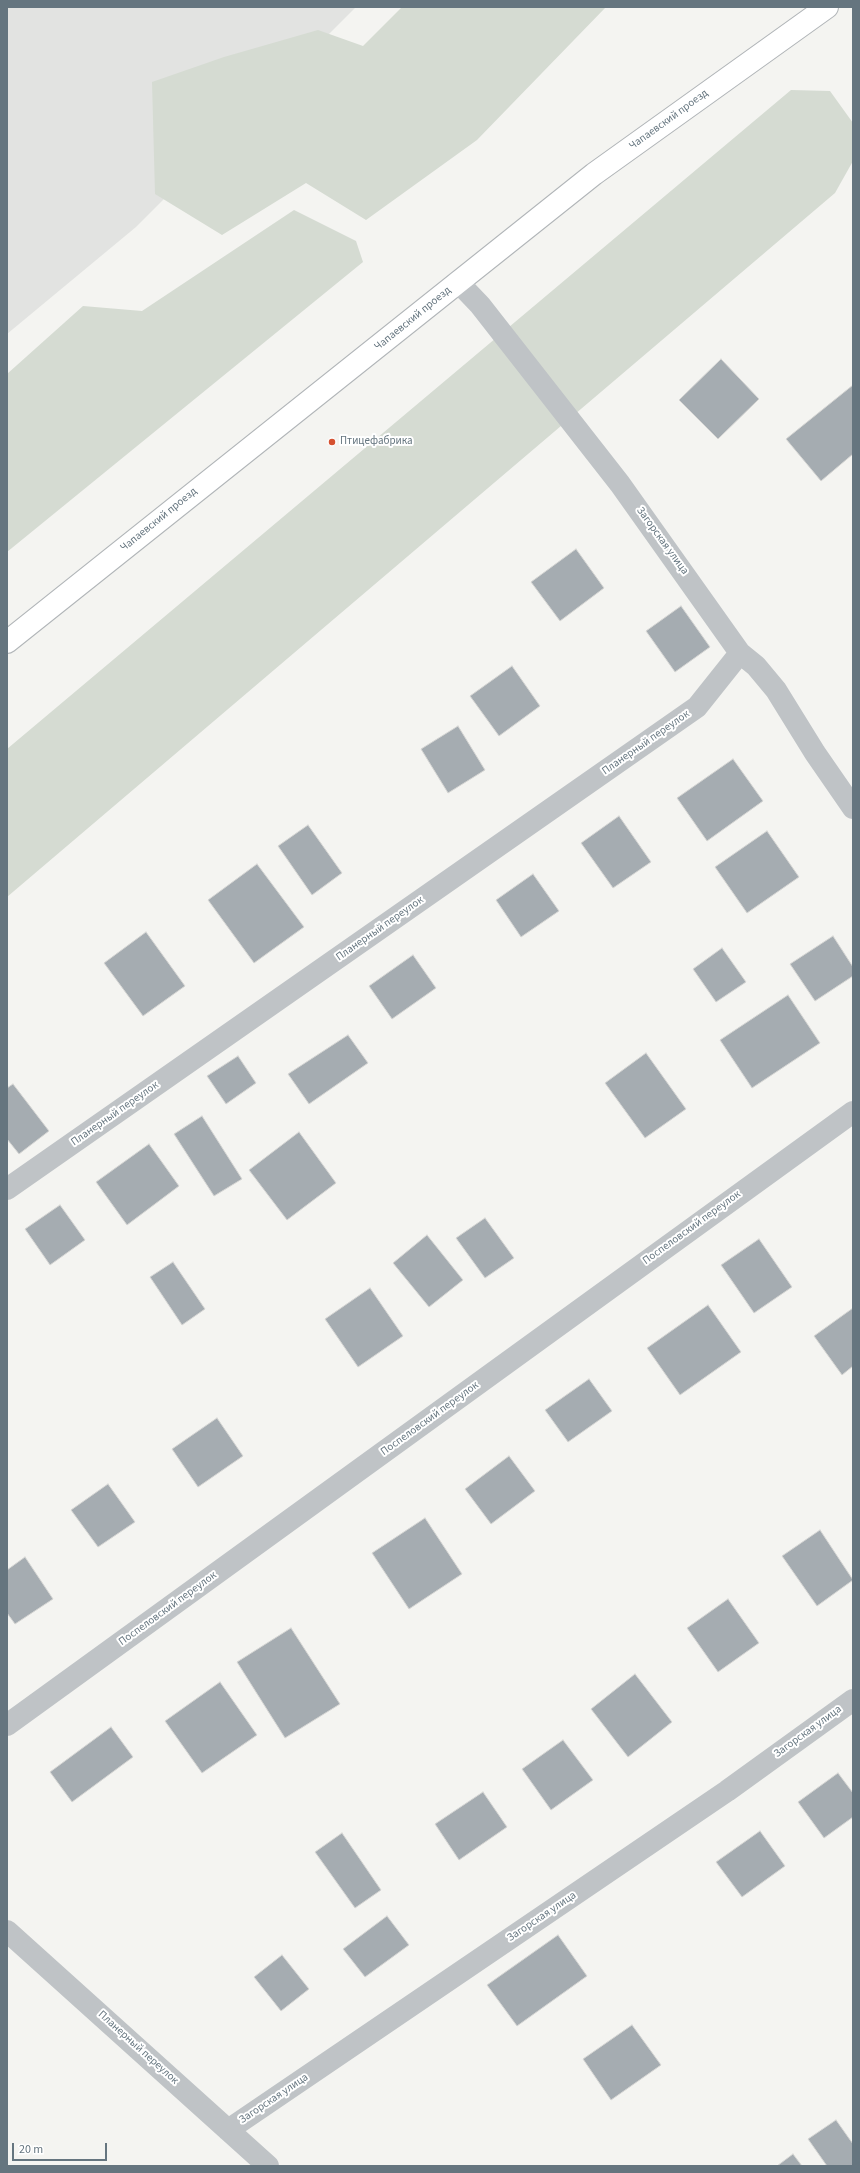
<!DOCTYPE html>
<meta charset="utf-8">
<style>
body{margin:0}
#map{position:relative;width:860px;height:2173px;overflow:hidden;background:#f4f4f1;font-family:"Source Sans 3",sans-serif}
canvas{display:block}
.frame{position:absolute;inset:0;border:8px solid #65757f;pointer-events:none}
.scale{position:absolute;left:12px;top:2143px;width:95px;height:18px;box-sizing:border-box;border:2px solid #65757f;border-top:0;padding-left:5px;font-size:12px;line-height:14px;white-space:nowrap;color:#65757f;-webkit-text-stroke:3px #fff;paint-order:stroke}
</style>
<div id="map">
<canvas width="860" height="2173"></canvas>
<div class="frame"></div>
<div class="scale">20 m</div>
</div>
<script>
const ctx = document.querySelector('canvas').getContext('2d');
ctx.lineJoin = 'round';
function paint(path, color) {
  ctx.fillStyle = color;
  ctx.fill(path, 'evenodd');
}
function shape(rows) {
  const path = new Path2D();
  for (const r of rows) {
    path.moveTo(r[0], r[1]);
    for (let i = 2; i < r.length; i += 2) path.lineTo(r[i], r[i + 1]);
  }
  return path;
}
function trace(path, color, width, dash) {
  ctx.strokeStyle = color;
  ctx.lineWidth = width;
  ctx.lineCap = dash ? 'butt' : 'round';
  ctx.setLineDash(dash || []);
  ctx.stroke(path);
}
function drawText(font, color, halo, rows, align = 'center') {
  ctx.font = font + ' "Source Sans 3",sans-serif';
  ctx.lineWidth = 4;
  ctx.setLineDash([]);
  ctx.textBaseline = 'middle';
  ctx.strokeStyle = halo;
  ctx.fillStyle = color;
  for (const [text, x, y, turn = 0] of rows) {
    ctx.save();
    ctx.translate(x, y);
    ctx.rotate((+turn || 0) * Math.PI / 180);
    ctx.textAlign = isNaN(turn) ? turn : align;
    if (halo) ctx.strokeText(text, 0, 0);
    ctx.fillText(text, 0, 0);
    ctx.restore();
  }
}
const built = shape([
 [7,7,356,7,136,227,7,334]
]);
const green = shape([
 [402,7,606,7,477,140,366,220,306,183,222,235,155,194,152,82,224,57,318,30,363,46],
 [791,90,830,91,853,123,853,161,835,193,7,897,7,749],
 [294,210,356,241,363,262,7,552,7,374,83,306,142,311]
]);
const building = shape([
 [721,359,759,399,718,439,679,400,721,359],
 [853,385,853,454,821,481,786,439,853,385],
 [576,549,604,588,560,621,531,582,576,549],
 [681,606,710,647,675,672,646,631,681,606],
 [512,666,540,706,499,736,470,696,512,666],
 [458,726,485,770,448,793,421,749,458,726],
 [733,759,763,801,707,841,677,798,733,759],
 [619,816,651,862,613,888,581,843,619,816],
 [308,825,342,873,312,895,278,846,308,825],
 [767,831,799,877,747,913,715,867,767,831],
 [257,864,304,927,254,963,208,900,257,864],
 [533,874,559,911,521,937,496,900,533,874],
 [146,932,185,986,143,1016,104,963,146,932],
 [833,936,853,967,853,976,815,1001,790,964,833,936],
 [722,948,746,982,716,1002,693,969,722,948],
 [413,955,436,988,392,1019,369,986,413,955],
 [788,995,820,1043,752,1088,720,1040,788,995],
 [348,1035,368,1063,309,1104,288,1074,348,1035],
 [646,1053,686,1109,645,1138,605,1083,646,1053],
 [238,1056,256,1083,226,1104,207,1076,238,1056],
 [13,1084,49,1131,19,1154,7,1139,7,1088,13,1084],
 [202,1116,242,1179,214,1196,174,1134,202,1116],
 [299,1132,336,1183,287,1220,249,1170,299,1132],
 [149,1144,179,1186,127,1225,96,1182,149,1144],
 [60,1205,85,1240,50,1265,25,1229,60,1205],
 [485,1218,514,1258,485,1278,456,1238,485,1218],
 [427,1235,463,1280,429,1307,393,1263,427,1235],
 [759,1239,792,1287,754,1313,721,1265,759,1239],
 [173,1262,205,1309,182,1325,150,1277,173,1262],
 [370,1288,403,1336,358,1367,325,1319,370,1288],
 [708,1305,741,1352,680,1395,647,1348,708,1305],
 [853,1308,853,1366,842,1375,814,1336,853,1308],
 [589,1379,612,1411,568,1442,545,1410,589,1379],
 [217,1418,243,1456,198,1487,172,1449,217,1418],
 [509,1456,535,1491,491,1524,465,1489,509,1456],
 [108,1484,135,1522,98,1547,71,1510,108,1484],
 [425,1518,462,1574,409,1609,372,1553,425,1518],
 [820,1530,853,1580,817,1606,782,1556,820,1530],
 [25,1557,53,1599,15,1624,7,1613,7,1570,25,1557],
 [728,1599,759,1643,718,1672,687,1628,728,1599],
 [291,1628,340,1704,285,1738,237,1662,291,1628],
 [635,1674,672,1722,628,1757,591,1709,635,1674],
 [220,1682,257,1735,202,1773,165,1721,220,1682],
 [111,1727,133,1757,72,1802,50,1772,111,1727],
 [563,1740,593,1780,551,1810,522,1769,563,1740],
 [838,1773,853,1793,853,1817,824,1838,798,1802,838,1773],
 [483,1792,507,1827,459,1860,435,1824,483,1792],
 [760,1831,785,1866,742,1897,716,1862,760,1831],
 [342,1833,381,1890,355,1908,315,1852,342,1833],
 [387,1916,409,1945,365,1977,343,1949,387,1916],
 [558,1935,587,1976,517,2026,487,1985,558,1935],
 [282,1955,309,1989,281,2011,254,1977,282,1955],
 [632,2025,661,2065,611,2100,583,2059,632,2025],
 [836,2120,853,2144,853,2166,827,2166,808,2139,836,2120],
 [793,2154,802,2166,777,2166,793,2154]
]);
const street = shape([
 [458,282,480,305,620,484,740,653,756,666,776,690,815,753,853,808],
 [7,1189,697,707,740,653],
 [7,1725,853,1112],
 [7,1931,268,2166],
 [228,2130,727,1791,853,1700]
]);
const primary = shape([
 [7,642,594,174,827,7]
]);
const markers = [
 [332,442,4,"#d55130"]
];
const streetNames = [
 ["Чапаевский проезд",669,120,-36],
 ["Чапаевский проезд",413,319,-39],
 ["Чапаевский проезд",159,520,-39],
 ["Загорская улица",662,541,54],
 ["Планерный переулок",646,743,-35],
 ["Планерный переулок",380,929,-35],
 ["Планерный переулок",115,1114,-35],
 ["Поспеловский переулок",692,1228,-36],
 ["Поспеловский переулок",430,1419,-36],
 ["Поспеловский переулок",168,1609,-36],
 ["Загорская улица",808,1732,-36],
 ["Загорская улица",542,1917,-34],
 ["Планерный переулок",138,2048,42],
 ["Загорская улица",274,2099,-34]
];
const poiNames = [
 ["Птицефабрика",340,442]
];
paint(built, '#e2e3e1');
paint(green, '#d5dbd2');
paint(building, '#a5acb1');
trace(building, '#d5d5d3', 1);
trace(primary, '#b1b5b8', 24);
trace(street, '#bfc3c6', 22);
trace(primary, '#fff', 22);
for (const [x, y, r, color] of markers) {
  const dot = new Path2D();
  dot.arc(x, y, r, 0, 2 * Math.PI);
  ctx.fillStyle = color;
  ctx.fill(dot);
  trace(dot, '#fff', 1.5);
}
drawText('11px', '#65757f', '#fff', streetNames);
drawText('11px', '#65757f', '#fff', poiNames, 'left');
</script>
